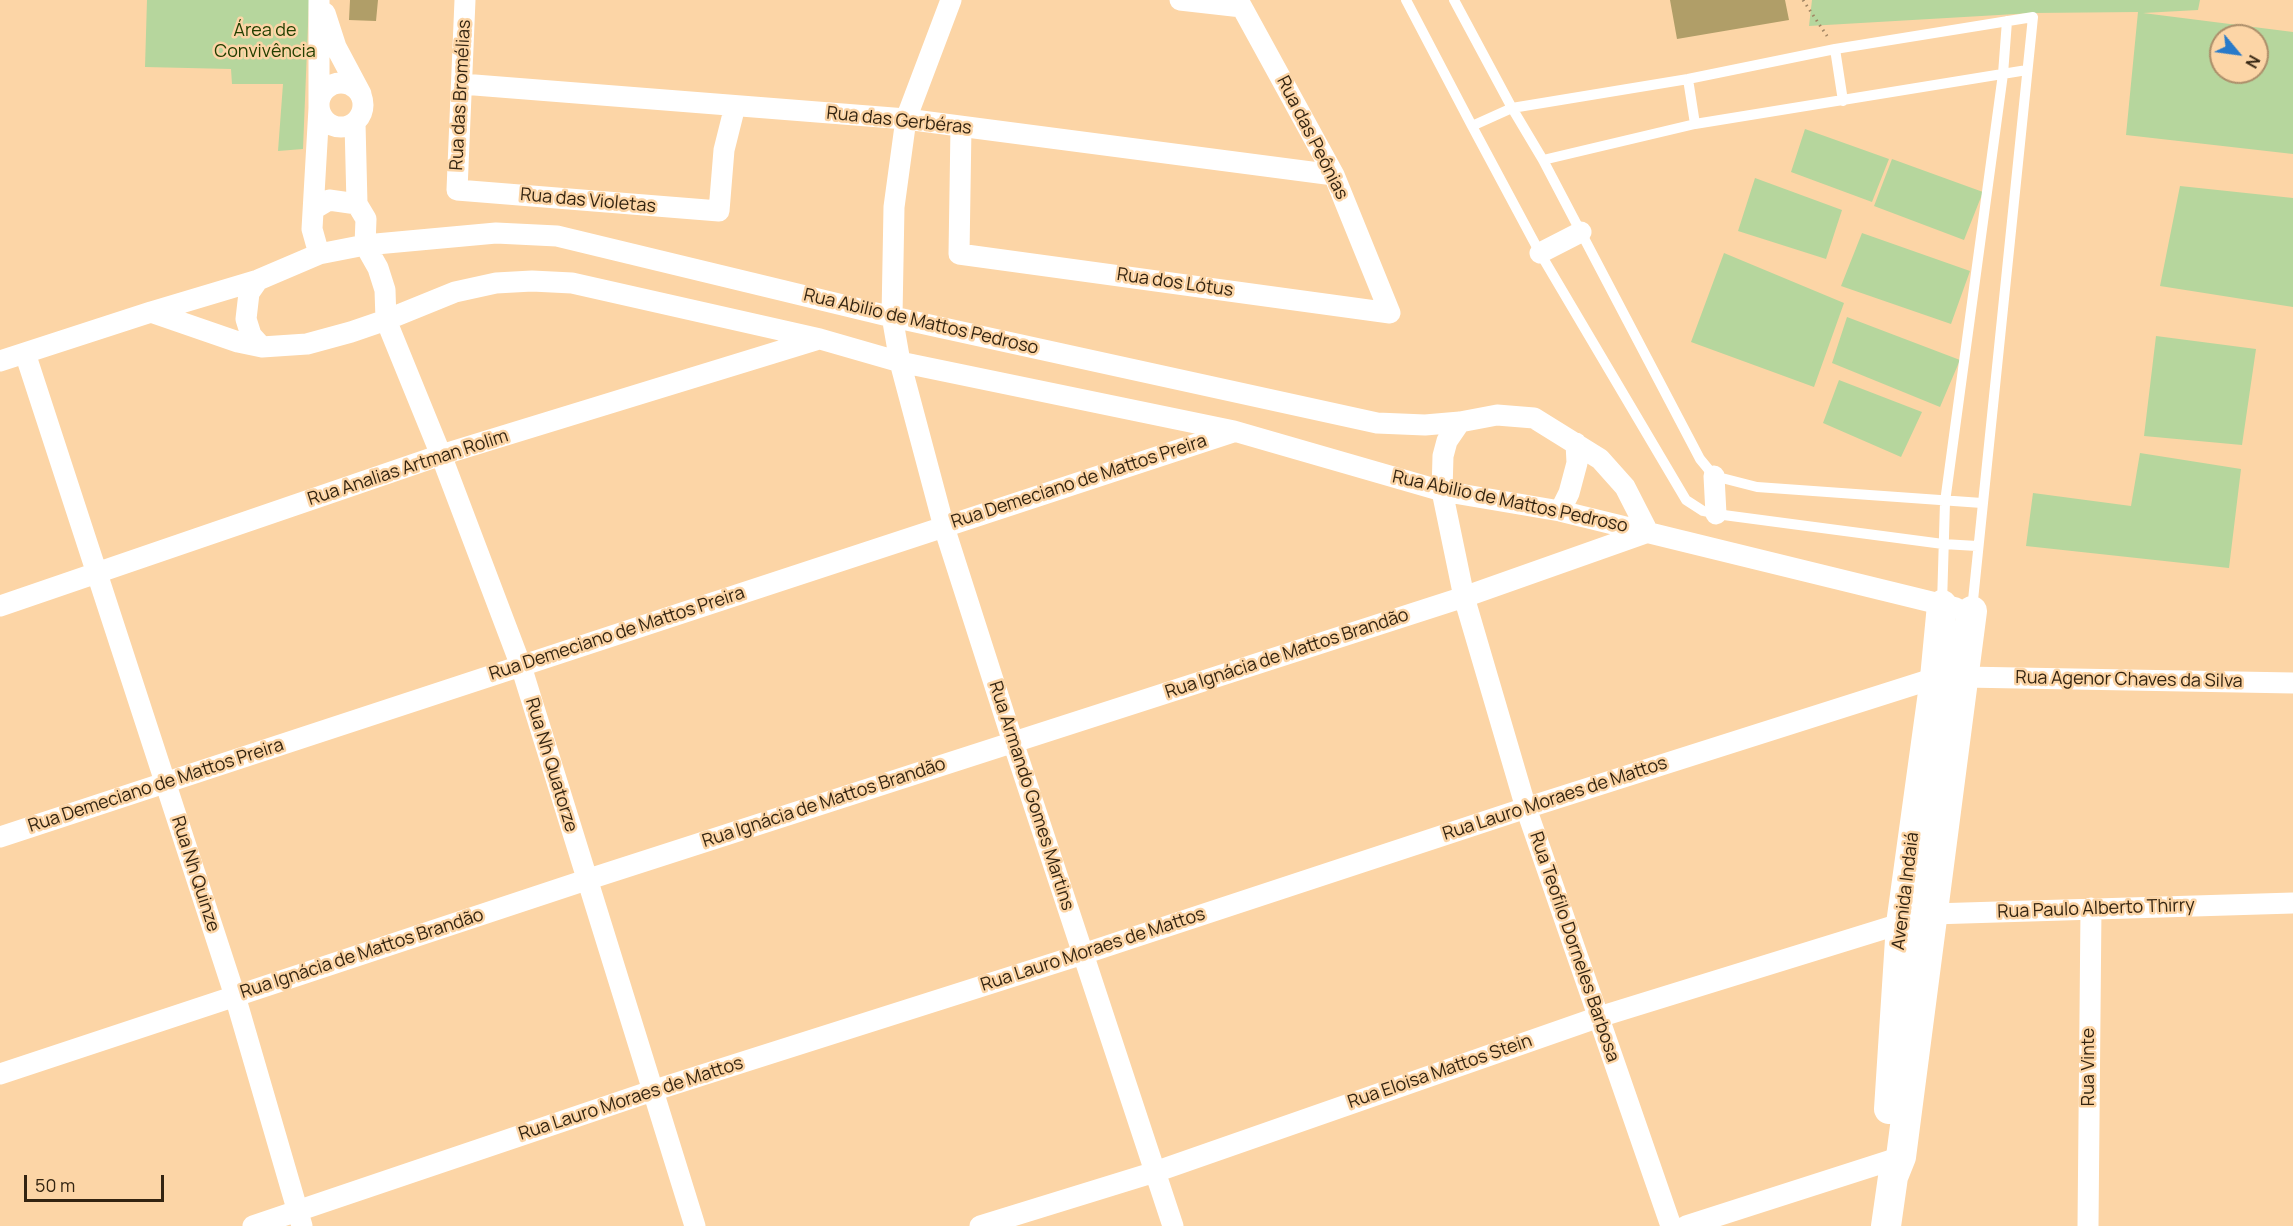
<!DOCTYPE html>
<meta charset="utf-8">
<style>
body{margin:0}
#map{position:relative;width:2293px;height:1226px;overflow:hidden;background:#fcd5a6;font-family:Manrope,sans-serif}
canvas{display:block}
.north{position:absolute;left:2209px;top:24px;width:60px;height:60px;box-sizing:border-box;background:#fcd5a6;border:2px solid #ac8e6a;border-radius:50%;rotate:119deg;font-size:16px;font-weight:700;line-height:24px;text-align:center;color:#332411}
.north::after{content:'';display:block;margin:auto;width:21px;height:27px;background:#297ac9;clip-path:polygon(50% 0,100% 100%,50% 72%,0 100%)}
.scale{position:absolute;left:24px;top:1175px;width:140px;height:27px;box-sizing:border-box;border:3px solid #332411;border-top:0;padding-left:8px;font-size:18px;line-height:21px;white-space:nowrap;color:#332411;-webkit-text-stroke:4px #fcd5a6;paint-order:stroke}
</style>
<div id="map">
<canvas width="2293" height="1226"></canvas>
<div class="north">N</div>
<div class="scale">50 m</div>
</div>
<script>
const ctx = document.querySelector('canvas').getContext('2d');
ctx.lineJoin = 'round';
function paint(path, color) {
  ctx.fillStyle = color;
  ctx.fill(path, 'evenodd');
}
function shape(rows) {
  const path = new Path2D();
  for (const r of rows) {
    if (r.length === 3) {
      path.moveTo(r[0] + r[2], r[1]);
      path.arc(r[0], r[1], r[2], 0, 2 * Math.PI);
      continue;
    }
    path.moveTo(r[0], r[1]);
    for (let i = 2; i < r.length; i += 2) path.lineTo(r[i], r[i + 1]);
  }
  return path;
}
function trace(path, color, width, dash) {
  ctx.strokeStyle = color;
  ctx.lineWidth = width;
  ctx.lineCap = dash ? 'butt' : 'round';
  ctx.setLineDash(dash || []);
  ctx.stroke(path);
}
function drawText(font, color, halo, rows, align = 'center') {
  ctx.font = font + ' Manrope,sans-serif';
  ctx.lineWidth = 5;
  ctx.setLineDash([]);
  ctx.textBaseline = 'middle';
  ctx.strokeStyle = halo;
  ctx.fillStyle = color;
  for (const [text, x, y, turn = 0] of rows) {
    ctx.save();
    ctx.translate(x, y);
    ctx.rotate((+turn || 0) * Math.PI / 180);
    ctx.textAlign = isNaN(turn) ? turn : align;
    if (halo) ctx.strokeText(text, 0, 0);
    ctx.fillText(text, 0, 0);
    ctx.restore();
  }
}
const green = shape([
 [147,0,309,0,303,149,278,151,283,84,232,84,231,69,145,67],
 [1812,0,2200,0,2198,10,2143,13,2293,32,2293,154,2126,135,2138,12,2033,13,1809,26],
 [2221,36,2257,36,2257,72,2221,72],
 [1805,129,1889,159,1872,202,1791,172],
 [1892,159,1983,192,1964,240,1874,206],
 [1755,178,1842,210,1826,259,1738,231],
 [2180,186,2293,198,2293,307,2160,286],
 [1862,233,1970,271,1951,324,1841,286],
 [1724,253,1844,303,1814,387,1691,342],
 [1847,317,1960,360,1940,407,1832,363],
 [2156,336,2256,349,2242,445,2144,436],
 [1839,380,1922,412,1901,457,1823,423],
 [2140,453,2241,469,2229,568,2026,546,2033,493,2131,506]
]);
const building = shape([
 [350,0,378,0,376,21,349,20],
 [1670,0,1785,0,1789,20,1677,39]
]);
const path = shape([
 [1803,0,1827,36]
]);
const lane = shape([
 [1406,0,1472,126],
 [1454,0,1512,108,1688,79,1835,49,2033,17,1972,610],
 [1835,49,1843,101],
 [1688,79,1695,124],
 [1543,160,1695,124,2027,70],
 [1977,546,1943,544,1716,514,1703,511,1686,500,1540,253,1472,126,1512,108,1543,160,1700,459,1714,476,1757,487,1982,503],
 [1942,604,1945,502,2003,74,2007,21]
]);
const street = shape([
 [465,0,457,190,719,211,724,150,735,106],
 [951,0,906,119,894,207,892,316,900,362,944,527,1013,742,1173,1226],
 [1180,0,1242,7],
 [325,13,336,47,361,94],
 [341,105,22],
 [462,84,906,119,1334,175],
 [355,123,357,204,366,219,365,245,378,268,385,290,386,320,441,455,521,666,695,1226],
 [961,127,959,254,1390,313,1334,175,1238,0],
 [314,209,329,200,357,204],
 [1540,253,1581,232],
 [319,254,312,229,319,108,319,0],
 [258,280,249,293,246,319,251,335,262,347],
 [151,312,238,342,262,347,307,344,351,332,386,320,455,292,496,283,532,281,572,283,820,339,900,362,1234,431,1442,491,1560,511,1956,608],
 [25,353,235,996,302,1226],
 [0,361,151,312,258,280,319,254,365,245,496,233,557,236,884,315,1377,423,1425,425,1460,422,1497,415,1534,418,1600,459,1625,487,1648,532],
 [1460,422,1447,441,1443,456,1442,491,1464,597,1526,808,1671,1226],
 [1714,476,1716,514],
 [1560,511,1569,493,1577,463,1576,443],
 [0,606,441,455,819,339],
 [1964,677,2293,683],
 [0,837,1233,432],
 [0,1074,586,880,1464,597,1648,532],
 [253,1226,652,1091,1083,954,1526,808,1935,678],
 [980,1226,1155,1172,1599,1017,1932,914,2293,903],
 [1686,1226,1901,1157],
 [2088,1226,2091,908]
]);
const secondary = shape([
 [1889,1109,1901,924,1935,678,1942,605],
 [1886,1226,1893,1177,1901,1157,1972,611]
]);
const parkNames = [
 ["Área de",265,31],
 ["Convivência",265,52]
];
const streetNames = [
 ["Rua das Bromélias",461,95,-87],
 ["Rua das Gerbéras",899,121,6],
 ["Rua das Peônias",1312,138,63],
 ["Rua das Violetas",588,201,5],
 ["Rua dos Lótus",1175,283,8],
 ["Rua Abilio de Mattos Pedroso",921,322,13],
 ["Rua Analias Artman Rolim",408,468,-18],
 ["Rua Demeciano de Mattos Preira",1079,482,-18],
 ["Rua Abilio de Mattos Pedroso",1510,502,12],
 ["Rua Demeciano de Mattos Preira",617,634,-18],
 ["Rua Ignácia de Mattos Brandão",1287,654,-18],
 ["Rua Agenor Chaves da Silva",2129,680,1],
 ["Rua Nh Quatorze",551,765,73],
 ["Rua Demeciano de Mattos Preira",156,786,-18],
 ["Rua Armando Gomes Martins",1031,796,72],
 ["Rua Lauro Moraes de Mattos",1555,799,-18],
 ["Rua Ignácia de Mattos Brandão",824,803,-18],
 ["Rua Nh Quinze",195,874,72],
 ["Avenida Indaiá",1906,891,-83],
 ["Rua Paulo Alberto Thirry",2096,909,-2],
 ["Rua Teofilo Dorneles Barbosa",1574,947,71],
 ["Rua Lauro Moraes de Mattos",1093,950,-18],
 ["Rua Ignácia de Mattos Brandão",362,954,-18],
 ["Rua Vinte",2089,1067,-90],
 ["Rua Eloisa Mattos Stein",1440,1072,-19],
 ["Rua Lauro Moraes de Mattos",631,1099,-18]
];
paint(green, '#b6d69d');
paint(building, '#b09e68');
trace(path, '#a08462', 3, [1.5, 4.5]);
trace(lane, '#fff', 10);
trace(street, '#fff', 21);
trace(secondary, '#fff', 30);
drawText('18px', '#223f00', '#fcd5a6', parkNames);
drawText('18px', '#332411', '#fcd5a6', streetNames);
</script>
